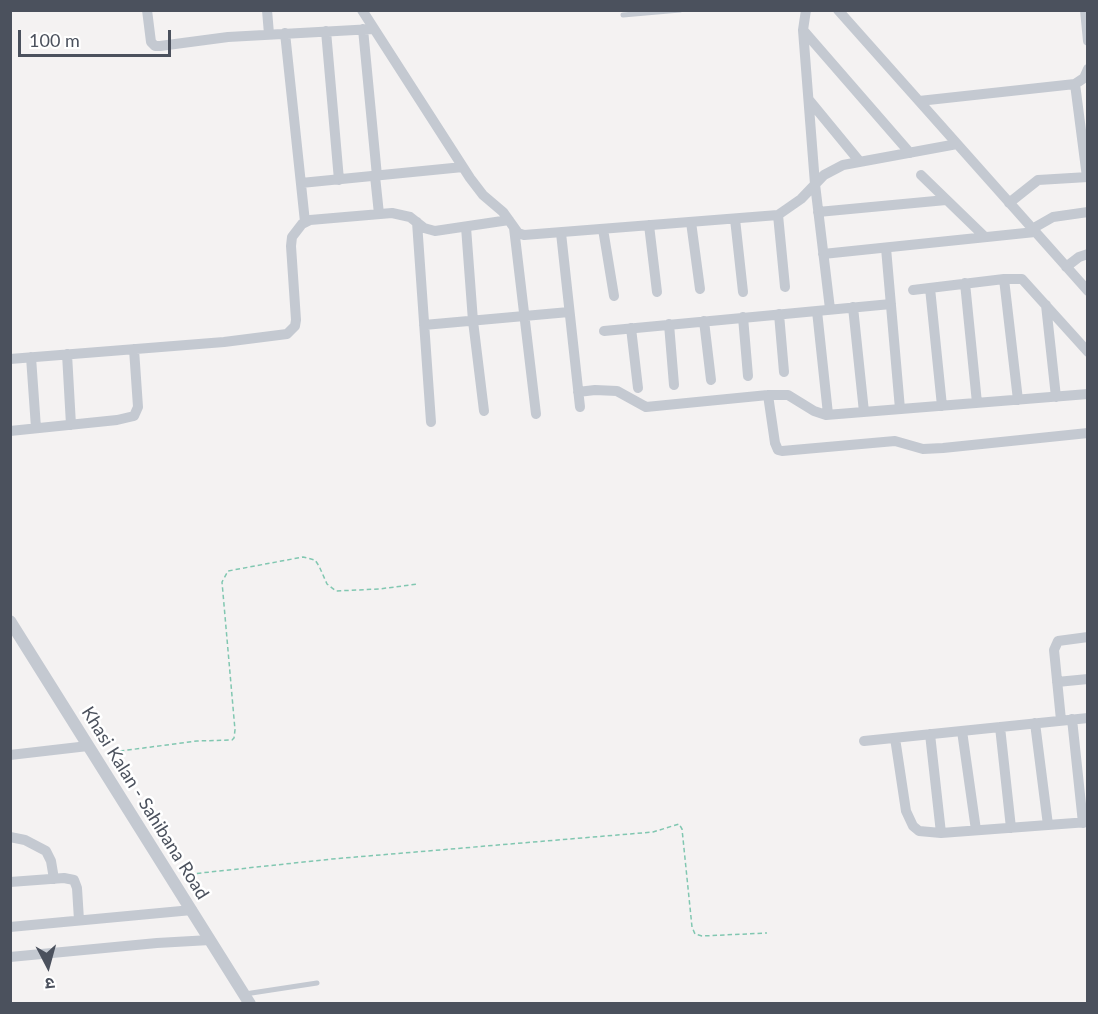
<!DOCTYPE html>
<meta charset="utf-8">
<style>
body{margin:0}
#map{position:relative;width:1098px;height:1014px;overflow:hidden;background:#f4f2f2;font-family:Lato,"Noto Sans Devanagari",sans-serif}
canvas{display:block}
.frame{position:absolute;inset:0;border:12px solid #4b515d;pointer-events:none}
.north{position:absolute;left:18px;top:936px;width:60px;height:60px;-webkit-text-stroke:4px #fff;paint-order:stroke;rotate:174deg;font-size:16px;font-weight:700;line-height:24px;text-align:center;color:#4b515d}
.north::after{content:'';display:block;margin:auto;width:21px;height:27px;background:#4b515d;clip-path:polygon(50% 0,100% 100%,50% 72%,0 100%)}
.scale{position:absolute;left:18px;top:30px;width:153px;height:27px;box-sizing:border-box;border:3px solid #4b515d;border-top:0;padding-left:8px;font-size:18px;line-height:21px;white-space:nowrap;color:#4b515d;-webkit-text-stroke:4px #fff;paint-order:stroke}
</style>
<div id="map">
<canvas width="1098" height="1014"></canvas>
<div class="frame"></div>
<div class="north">उ</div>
<div class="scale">100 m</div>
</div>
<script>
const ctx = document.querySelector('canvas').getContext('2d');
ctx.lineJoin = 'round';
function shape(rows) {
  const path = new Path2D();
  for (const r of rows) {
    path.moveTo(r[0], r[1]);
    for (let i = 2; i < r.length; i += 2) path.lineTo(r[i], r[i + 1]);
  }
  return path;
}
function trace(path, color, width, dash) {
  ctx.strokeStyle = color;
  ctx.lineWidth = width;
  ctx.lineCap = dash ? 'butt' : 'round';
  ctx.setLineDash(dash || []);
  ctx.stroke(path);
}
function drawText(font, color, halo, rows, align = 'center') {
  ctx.font = font + ' Lato,sans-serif';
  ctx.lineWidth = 5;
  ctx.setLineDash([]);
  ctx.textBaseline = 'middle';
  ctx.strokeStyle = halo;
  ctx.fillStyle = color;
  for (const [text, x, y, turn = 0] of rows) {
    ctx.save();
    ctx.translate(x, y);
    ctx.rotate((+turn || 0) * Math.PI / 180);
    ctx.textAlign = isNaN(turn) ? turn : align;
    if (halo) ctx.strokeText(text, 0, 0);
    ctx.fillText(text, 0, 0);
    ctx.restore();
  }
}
const path = shape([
 [105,753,197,741,232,740,234,738,235,730,222,582,228,571,303,557,315,560,319,566,327,584,336,591,379,589,418,584],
 [182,875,332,859,653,832,679,824,682,829,692,927,695,934,702,936,767,933]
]);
const service = shape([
 [623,15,680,10],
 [245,994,317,983]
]);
const minor = shape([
 [147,10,151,42,155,46,160,46,228,37,373,29],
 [267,10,269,34],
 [362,10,470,178,483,195,503,212,518,233,524,235,778,215,801,199,824,175,843,165,957,144],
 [806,10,803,30,815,184,830,309],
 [838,10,1088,291],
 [1085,10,1088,41],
 [363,29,377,176],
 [803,30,910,153],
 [326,31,339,180],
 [285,33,305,222],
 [1075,84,1087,177],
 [809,100,860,162],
 [919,101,1075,84,1084,78,1088,69],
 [921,175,985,237],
 [375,176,379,214],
 [301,183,463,167],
 [1009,203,1038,180,1088,177],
 [818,212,946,200],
 [778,215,785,287],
 [735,219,743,292],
 [417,222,431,422],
 [691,222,700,289],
 [649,225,657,292],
 [466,227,473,321,484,411],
 [514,228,536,414],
 [603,229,614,296],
 [1032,229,1053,217,1088,212],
 [561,233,580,407],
 [886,248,900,409],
 [823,254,1035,232],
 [1066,267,1079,257,1088,254],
 [1004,279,1018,400],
 [965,283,977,403],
 [930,288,942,406],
 [913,290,1004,279,1022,279,1088,352],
 [1046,305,1056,397],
 [853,307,864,412],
 [817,311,828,414],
 [779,314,784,372],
 [743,317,748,376],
 [704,321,711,380],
 [669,324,674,385],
 [424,325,569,312],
 [631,328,638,388],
 [604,331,891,304],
 [67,354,71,425],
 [31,357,36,428],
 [10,359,224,342,287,334,295,326,296,320,291,246,292,237,302,224,310,220,392,213,410,217,424,228,435,231,509,220],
 [578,392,595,390,617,391,646,407,768,395,788,395,814,411,826,415,1088,394],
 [768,395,775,443,778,450,782,451,895,441,923,449,943,448,1088,433],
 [10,431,117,420,134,416,138,407,134,349],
 [1057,682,1088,679],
 [1072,719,1083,823],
 [1061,720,1054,650,1058,641,1088,637],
 [1035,723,1048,825],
 [1000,727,1011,828],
 [962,731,976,830],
 [930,734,941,833],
 [895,738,906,811,913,826,919,831,941,833,1088,822],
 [864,741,1088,718],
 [10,755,88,746],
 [10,837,25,840,46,851,51,861,54,879],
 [10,882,64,878,74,880,77,888,79,920],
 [10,927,192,910],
 [10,957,157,943,210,940]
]);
const tertiary = shape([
 [10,621,250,1004]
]);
const streetNames = [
 ["Khasi Kalan - Sahibana Road",145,803,58]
];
trace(path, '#81c7b1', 1.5, [4.5, 3]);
trace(service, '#c4c9d1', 5);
trace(minor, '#c4c9d1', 10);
trace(tertiary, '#c4c9d1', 12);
drawText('18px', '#4b515d', '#fff', streetNames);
</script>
